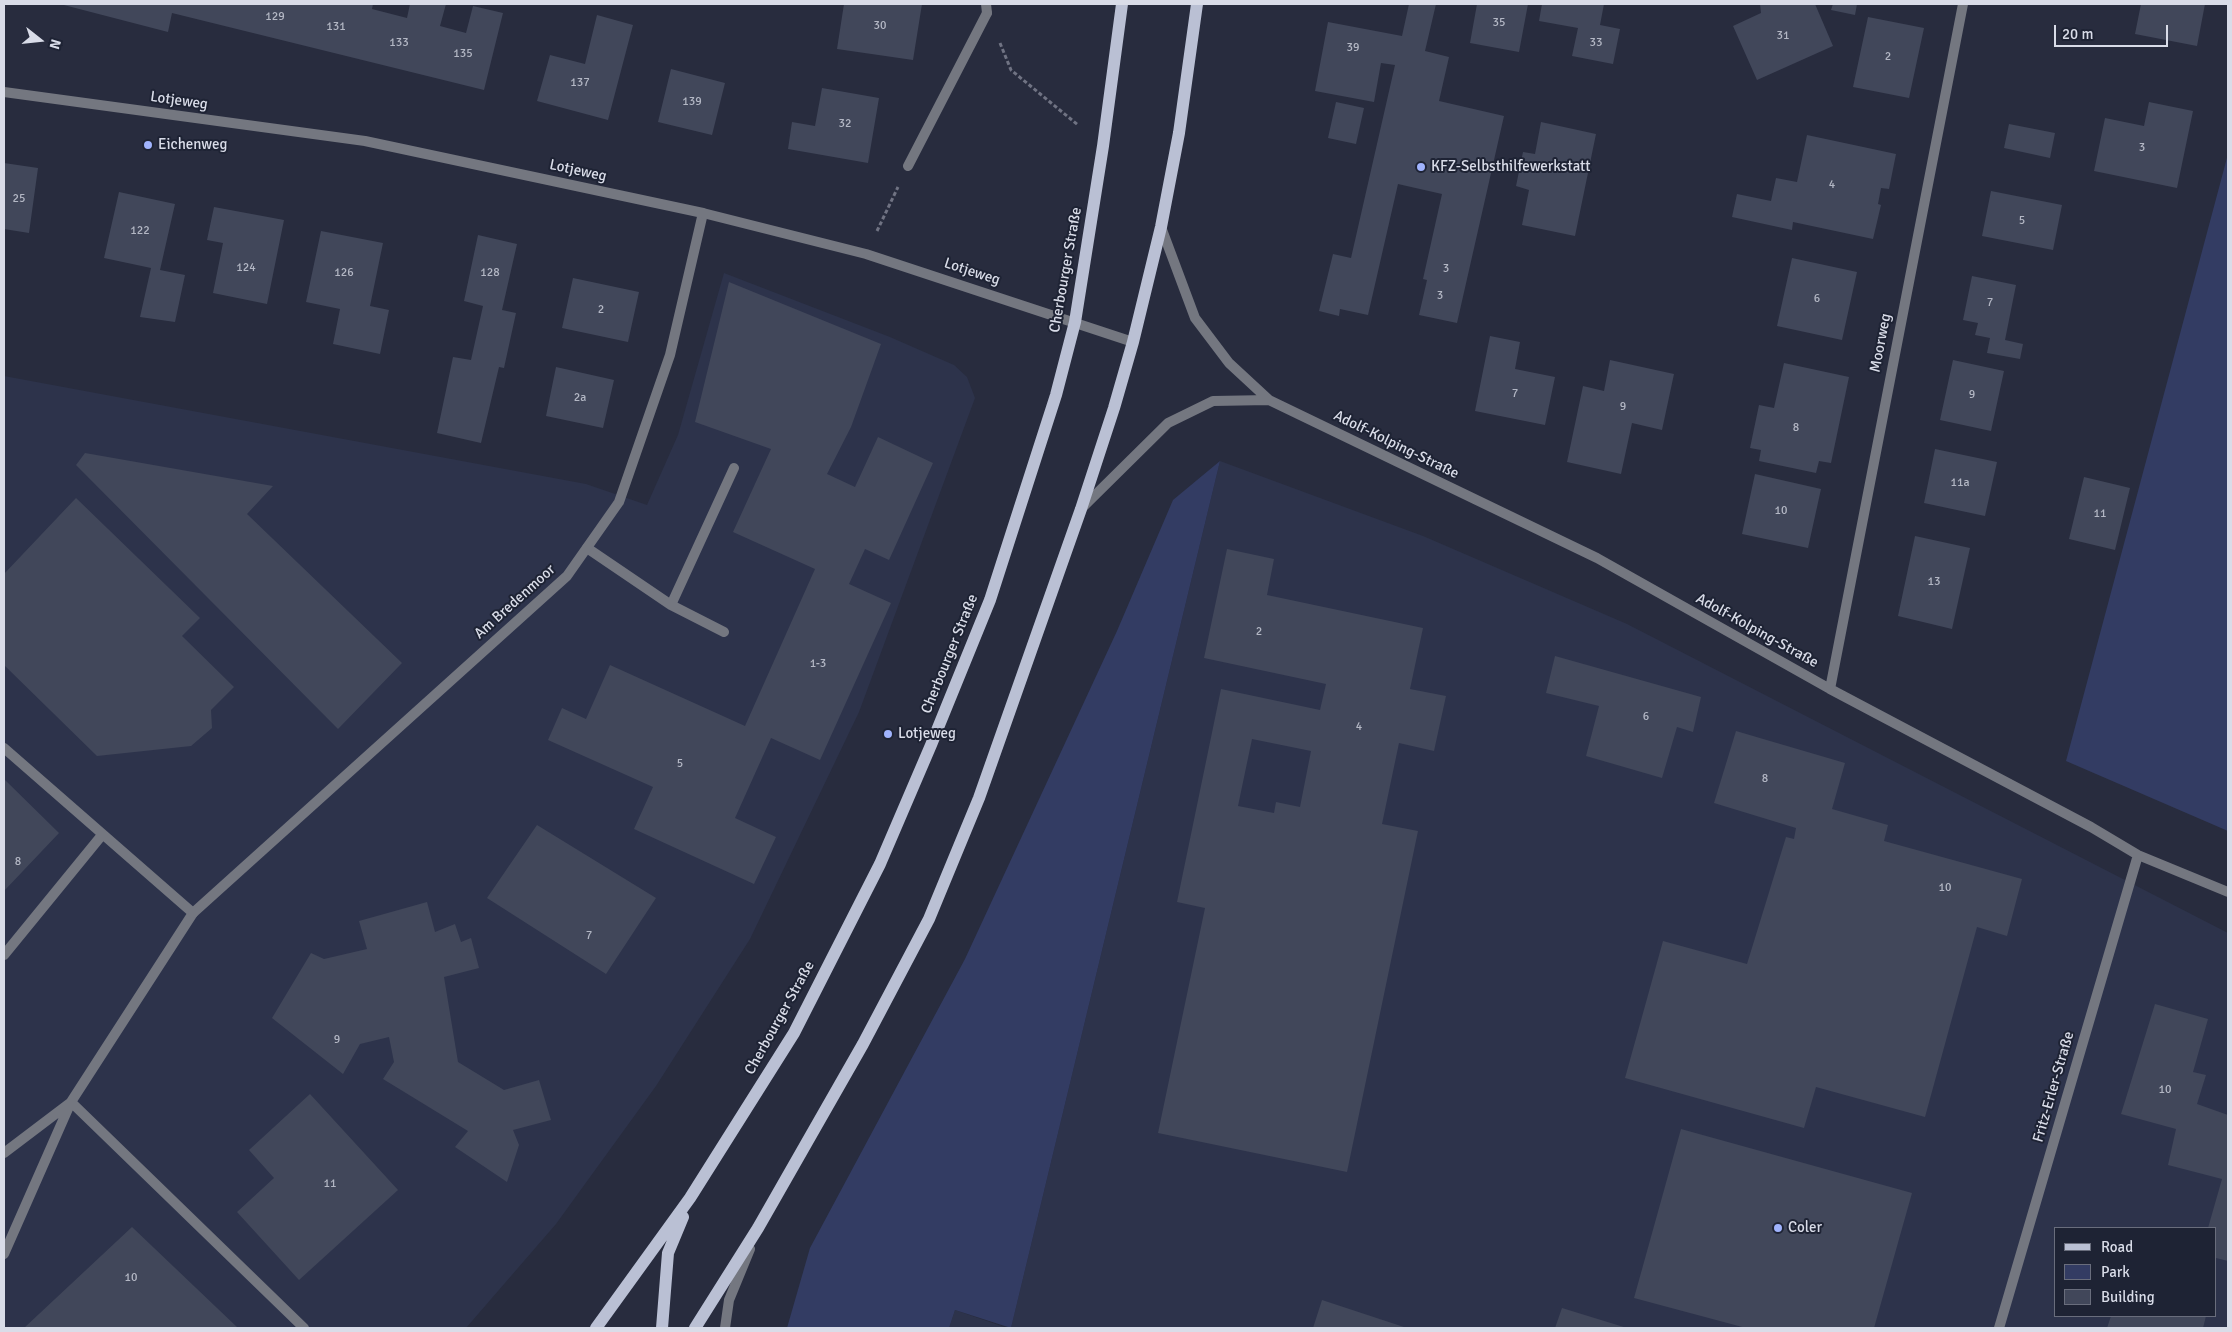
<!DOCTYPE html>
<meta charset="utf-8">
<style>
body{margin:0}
#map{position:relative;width:2232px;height:1332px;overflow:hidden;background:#282c3e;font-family:Signika,sans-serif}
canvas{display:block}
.frame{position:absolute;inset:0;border:5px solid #d9dce8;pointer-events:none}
.legend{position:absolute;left:2054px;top:1227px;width:162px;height:90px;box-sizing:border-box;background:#1e2334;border:1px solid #696d7c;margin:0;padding:6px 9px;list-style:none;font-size:15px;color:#d9dce8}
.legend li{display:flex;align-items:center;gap:10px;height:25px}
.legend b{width:25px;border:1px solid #696d7c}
.north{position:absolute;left:15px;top:15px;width:50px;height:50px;-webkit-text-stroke:4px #1e2334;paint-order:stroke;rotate:106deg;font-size:14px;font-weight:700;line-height:20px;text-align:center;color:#d9dce8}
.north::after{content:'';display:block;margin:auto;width:18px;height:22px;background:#d9dce8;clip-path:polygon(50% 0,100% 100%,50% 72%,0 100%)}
.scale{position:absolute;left:2054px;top:25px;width:114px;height:22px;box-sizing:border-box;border:2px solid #d9dce8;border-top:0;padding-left:6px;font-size:15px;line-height:18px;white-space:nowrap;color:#d9dce8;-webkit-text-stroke:4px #1e2334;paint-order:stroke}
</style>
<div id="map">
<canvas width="2232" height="1332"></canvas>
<div class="frame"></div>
<ul class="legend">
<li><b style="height:6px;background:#bac0d4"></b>Road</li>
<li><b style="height:14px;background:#333c63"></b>Park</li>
<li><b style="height:14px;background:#41475a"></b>Building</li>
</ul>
<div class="north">N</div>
<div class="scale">20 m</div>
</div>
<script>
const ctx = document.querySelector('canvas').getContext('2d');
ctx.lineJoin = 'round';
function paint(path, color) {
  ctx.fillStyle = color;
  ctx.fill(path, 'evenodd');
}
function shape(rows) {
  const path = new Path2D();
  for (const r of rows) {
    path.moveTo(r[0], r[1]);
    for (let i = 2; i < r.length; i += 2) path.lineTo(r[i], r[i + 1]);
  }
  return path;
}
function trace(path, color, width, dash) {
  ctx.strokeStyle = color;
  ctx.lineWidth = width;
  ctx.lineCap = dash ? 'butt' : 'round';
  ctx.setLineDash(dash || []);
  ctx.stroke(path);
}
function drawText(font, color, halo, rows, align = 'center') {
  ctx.font = font + ' Signika,sans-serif';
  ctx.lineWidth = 4;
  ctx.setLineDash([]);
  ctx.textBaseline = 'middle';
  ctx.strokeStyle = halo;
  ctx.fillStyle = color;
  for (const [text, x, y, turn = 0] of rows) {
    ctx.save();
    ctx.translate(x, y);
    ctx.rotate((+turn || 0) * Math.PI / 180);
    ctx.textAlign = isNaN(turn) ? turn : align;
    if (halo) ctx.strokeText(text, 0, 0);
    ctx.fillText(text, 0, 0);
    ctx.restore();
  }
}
const built = shape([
 [724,273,890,337,954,365,967,377,975,398,859,712,750,939,656,1086,556,1224,466,1328,4,1328,4,376,586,484,647,505,678,435],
 [1220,461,1423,536,1627,624,2228,933,2228,1328,1011,1328],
 [2056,1228,2216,1228,2216,1316,2056,1316],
 [955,1310,1007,1328,949,1328]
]);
const green = shape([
 [2228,154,2228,831,2066,761],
 [1220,461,1011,1328,955,1310,949,1328,787,1328,810,1248,965,959,1117,631,1173,500]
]);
const building = shape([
 [60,4,373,4,372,9,407,18,410,4,446,4,440,26,466,33,473,6,503,13,484,90,172,13,168,32],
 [844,4,922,4,913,60,837,49],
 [1409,4,1436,4,1425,51,1449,57,1439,101,1504,116,1457,323,1419,315,1427,280,1423,279,1442,194,1398,184,1368,315,1340,309,1339,316,1319,311,1333,254,1351,258,1395,65,1381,63,1374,102,1315,91,1328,22,1402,36],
 [1477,4,1528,4,1519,52,1470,43],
 [1542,4,1604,4,1600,25,1620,29,1613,64,1572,56,1578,28,1539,21],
 [1760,4,1815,4,1833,46,1757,80,1733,26,1761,13],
 [1833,4,1857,4,1855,15,1831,10],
 [2141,4,2205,4,2197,46,2135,34],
 [597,15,633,25,608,120,537,101,550,55,585,64],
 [1868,17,1924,28,1909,98,1853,87],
 [671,69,725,83,712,135,658,122],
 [822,88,879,98,868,163,788,149,792,122,815,126],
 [1336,102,1364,108,1356,144,1328,138],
 [2149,102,2193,111,2177,188,2094,171,2105,118,2144,126],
 [1541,122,1596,134,1575,236,1522,225,1529,190,1516,186,1523,152,1535,154],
 [2009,124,2055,133,2050,158,2004,148],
 [1807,135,1896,154,1889,189,1881,188,1878,204,1881,205,1873,239,1793,222,1792,230,1732,217,1737,194,1771,201,1776,178,1797,182],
 [4,163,38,168,29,233,4,229],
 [1991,191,2062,205,2053,250,1982,236],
 [119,192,175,204,160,270,185,275,175,322,140,317,151,268,104,258],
 [214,207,284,220,267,304,213,293,223,243,207,240],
 [321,231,383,243,370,306,389,310,380,354,333,344,340,309,306,302],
 [478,235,517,244,502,310,516,313,504,368,499,367,481,443,437,433,453,357,471,360,483,306,464,301],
 [1792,258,1857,272,1842,340,1777,326],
 [1972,276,2016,285,2005,340,2023,344,2020,359,1987,353,1990,338,1975,335,1978,323,1963,320],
 [573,278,639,292,628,342,562,328],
 [729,282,881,344,851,427,827,474,855,487,878,437,933,463,889,560,865,549,849,584,891,603,820,760,771,738,735,818,776,837,754,884,634,829,653,787,548,740,562,708,586,719,610,665,745,726,815,569,733,532,771,449,695,422],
 [1490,336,1520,342,1515,369,1555,377,1545,425,1475,411],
 [1610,360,1674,374,1662,430,1632,423,1621,474,1567,462,1583,386,1604,391],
 [1953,360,2004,371,1991,431,1940,420],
 [1784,363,1849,377,1831,463,1819,461,1816,473,1759,461,1761,450,1750,448,1759,405,1774,408],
 [556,367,614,380,603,428,546,416],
 [1935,449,1997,462,1985,516,1924,503],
 [85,453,273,486,247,514,402,663,338,729,76,465],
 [1755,474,1821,489,1808,548,1742,534],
 [2084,477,2130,488,2115,550,2069,539],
 [76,498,200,618,182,636,234,687,211,710,212,728,191,746,97,756,4,665,4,574],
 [1915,536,1970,548,1952,629,1898,616],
 [1227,549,1274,559,1267,595,1423,628,1410,689,1446,696,1434,751,1399,743,1382,824,1418,831,1347,1172,1158,1133,1205,908,1177,902,1221,689,1320,710,1326,684,1204,658],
 [1252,739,1311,751,1300,807,1276,802,1274,813,1238,806],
 [1555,656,1701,697,1693,732,1677,727,1662,778,1586,756,1599,706,1546,693],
 [1736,731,1845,763,1832,809,1888,825,1884,841,2022,879,2007,936,1977,927,1925,1117,1816,1087,1804,1128,1625,1078,1663,941,1747,964,1786,837,1794,839,1796,828,1714,803],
 [4,779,59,833,4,891],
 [537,825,656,898,606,974,487,898],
 [427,902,435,932,455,924,461,942,471,938,479,968,444,977,458,1062,504,1090,539,1080,551,1120,513,1130,519,1145,507,1182,455,1147,468,1131,383,1079,394,1062,389,1037,360,1044,343,1074,272,1018,311,953,324,959,367,949,359,921],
 [2155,1004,2208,1019,2193,1072,2206,1075,2197,1104,2228,1115,2228,1261,2216,1258,2216,1228,2208,1228,2222,1179,2168,1165,2176,1129,2121,1114],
 [310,1094,398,1190,299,1280,237,1212,274,1178,249,1150],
 [1681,1129,1912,1193,1874,1328,1746,1328,1634,1298],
 [132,1227,238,1328,24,1328],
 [1322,1300,1407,1328,1313,1328],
 [1562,1308,1627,1328,1555,1328],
 [2111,1316,2206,1316,2203,1328,2107,1328]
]);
const path = shape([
 [1000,43,1011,70,1078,125],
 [877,231,898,187]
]);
const service = shape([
 [908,166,987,13],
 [587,548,671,605,724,632],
 [671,605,734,468],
 [4,748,193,913,71,1102,304,1328],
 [4,955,102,835],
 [4,1153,70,1103],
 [4,1254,71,1102]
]);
const minor = shape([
 [986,4,987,13],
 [1161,227,1195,318,1229,363,1269,400,1597,558,1830,689,2091,827,2138,855,2228,892],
 [1082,508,1168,423,1213,401,1269,400],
 [1830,689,1963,4],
 [193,913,567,576,619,502,670,355,703,213],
 [1999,1328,2138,855]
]);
const tertiary = shape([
 [4,92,365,141,703,213,866,254,1133,342],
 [725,1328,729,1300,750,1249]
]);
const primary = shape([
 [596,1328,690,1198,794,1033,880,864,931,745,990,600,1056,395,1075,322,1103,146,1122,4],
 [662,1328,668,1253,683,1217],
 [695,1328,758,1228,863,1044,929,919,979,798,1081,509,1114,408,1133,342,1161,227,1179,133,1197,4]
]);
const markers = [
 [148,145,5,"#a0b3fd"],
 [1421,167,5,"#a0b3fd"],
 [888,734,5,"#a0b3fd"],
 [1778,1228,5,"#a0b3fd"]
];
const numberNames = [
 ["129",275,17],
 ["35",1499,23],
 ["30",880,26],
 ["131",336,27],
 ["31",1783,36],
 ["133",399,43],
 ["33",1596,43],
 ["39",1353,48],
 ["135",463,54],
 ["2",1888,57],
 ["137",580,83],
 ["139",692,102],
 ["32",845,124],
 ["3",2142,148],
 ["4",1832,185],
 ["25",19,199],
 ["5",2022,221],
 ["122",140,231],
 ["124",246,268],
 ["3",1446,269],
 ["126",344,273],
 ["128",490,273],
 ["3",1440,296],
 ["6",1817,299],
 ["7",1990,303],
 ["2",601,310],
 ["7",1515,394],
 ["9",1972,395],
 ["2a",580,398],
 ["9",1623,407],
 ["8",1796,428],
 ["11a",1960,483],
 ["10",1781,511],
 ["11",2100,514],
 ["13",1934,582],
 ["2",1259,632],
 ["1-3",818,664],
 ["6",1646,717],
 ["4",1359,727],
 ["5",680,764],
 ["8",1765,779],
 ["8",18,862],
 ["10",1945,888],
 ["7",589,936],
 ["9",337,1040],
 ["10",2165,1090],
 ["11",330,1184],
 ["10",131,1278]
];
const streetNames = [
 ["Lotjeweg",179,101,8],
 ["Lotjeweg",578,171,12],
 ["Cherbourger Straße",1066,270,-80],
 ["Lotjeweg",972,272,18],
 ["Moorweg",1881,343,-79],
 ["Adolf-Kolping-Straße",1396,445,26],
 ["Am Bredenmoor",515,602,-42],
 ["Adolf-Kolping-Straße",1757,631,29],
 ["Cherbourger Straße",950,654,-68],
 ["Cherbourger Straße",780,1018,-61],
 ["Fritz-Erler-Straße",2054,1087,-74]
];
const poiNames = [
 ["Eichenweg",158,145],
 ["KFZ-Selbsthilfewerkstatt",1431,167],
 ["Lotjeweg",898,734],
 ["Coler",1788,1228]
];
paint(built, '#2d334b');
paint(green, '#333c63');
paint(building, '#41475a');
trace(path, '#707383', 3, [4, 2.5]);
trace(service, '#747780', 10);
trace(minor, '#747780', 10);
trace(tertiary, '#747780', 10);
trace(primary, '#bac0d4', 12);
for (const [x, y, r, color] of markers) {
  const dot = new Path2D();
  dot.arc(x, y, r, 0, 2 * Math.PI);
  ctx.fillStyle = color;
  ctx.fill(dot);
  trace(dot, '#1e2334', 2);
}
drawText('12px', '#b3b7c4', null, numberNames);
drawText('15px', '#d9dce8', '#1e2334', streetNames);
drawText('15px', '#d9dce8', '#1e2334', poiNames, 'left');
</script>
